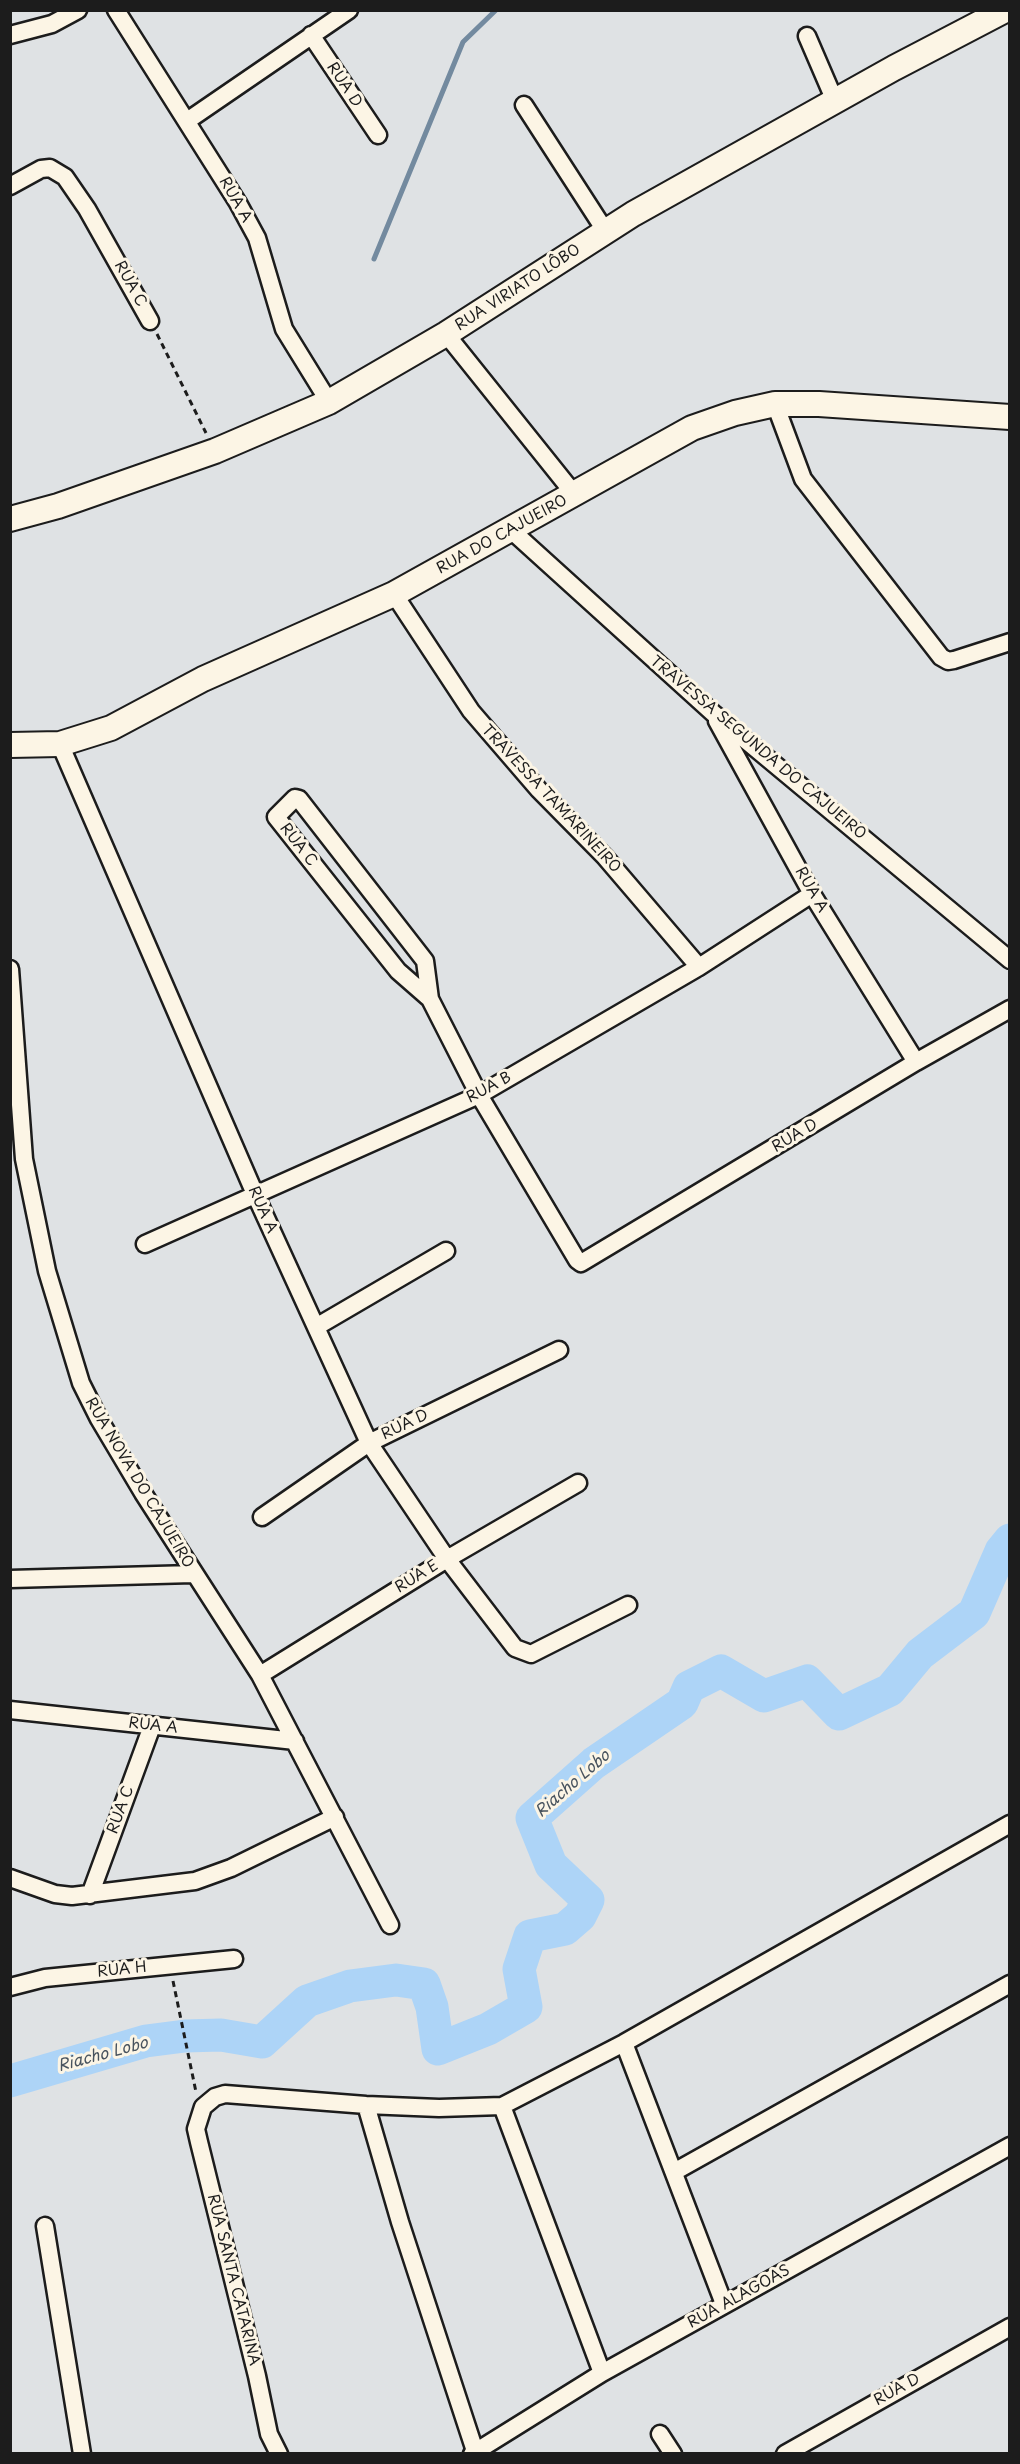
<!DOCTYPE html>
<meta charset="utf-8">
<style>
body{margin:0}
#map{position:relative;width:1020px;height:2464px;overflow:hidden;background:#dfe2e4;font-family:"Playpen Sans",sans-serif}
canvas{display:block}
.frame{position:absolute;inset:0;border:12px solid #1c1c1c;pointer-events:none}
</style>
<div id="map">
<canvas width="1020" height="2464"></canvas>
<div class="frame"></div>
</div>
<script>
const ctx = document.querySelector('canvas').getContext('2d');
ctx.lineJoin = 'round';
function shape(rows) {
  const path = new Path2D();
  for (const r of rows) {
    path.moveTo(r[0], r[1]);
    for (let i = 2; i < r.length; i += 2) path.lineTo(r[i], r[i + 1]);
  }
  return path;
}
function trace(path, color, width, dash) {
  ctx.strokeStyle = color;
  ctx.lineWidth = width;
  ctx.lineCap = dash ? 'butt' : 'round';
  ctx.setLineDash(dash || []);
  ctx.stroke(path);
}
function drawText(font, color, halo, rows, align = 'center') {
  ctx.font = font + ' "Playpen Sans",sans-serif';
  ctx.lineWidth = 6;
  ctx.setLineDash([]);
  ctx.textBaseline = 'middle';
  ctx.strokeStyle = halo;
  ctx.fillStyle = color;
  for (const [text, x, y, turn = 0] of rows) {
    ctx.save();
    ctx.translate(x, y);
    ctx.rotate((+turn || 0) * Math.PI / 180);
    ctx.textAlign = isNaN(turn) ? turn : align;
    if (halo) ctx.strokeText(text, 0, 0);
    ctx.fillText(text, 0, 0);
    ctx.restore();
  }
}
const stream = shape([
 [374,259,463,42,496,10]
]);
const river = shape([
 [10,2081,146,2041,185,2036,221,2035,262,2042,307,2001,350,1986,396,1980,424,1984,432,2007,438,2049,488,2029,526,2007,519,1969,530,1936,565,1929,580,1916,588,1900,551,1865,532,1818,594,1763,682,1703,689,1687,721,1671,764,1696,807,1681,839,1714,890,1690,920,1654,974,1613,1001,1551,1010,1540]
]);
const path = shape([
 [157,334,206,433],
 [173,1981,196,2092]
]);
const street = shape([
 [116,10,238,203,257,238,284,329,329,402],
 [10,35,52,24,78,10],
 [311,35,378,135],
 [807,36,835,101],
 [524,105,606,232],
 [187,121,349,10],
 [10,186,41,169,50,168,65,177,87,209,150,321],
 [446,334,575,495],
 [775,404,803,479,941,657,948,661,954,660,1010,642],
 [511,530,713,713,1010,960],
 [394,594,471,711,539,790,605,857,699,967],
 [717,721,812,894,916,1062],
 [60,744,255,1194,369,1443,447,1559,515,1648,531,1654,628,1605],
 [10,969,24,1159,47,1271,81,1383,99,1419,143,1493,260,1675,390,1925],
 [430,999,398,971,276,817,295,798,299,799,425,961,430,999,479,1095,577,1260,581,1263,916,1062,1010,1009],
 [145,1244,479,1095,699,967,812,894],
 [316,1327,446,1251],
 [262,1517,369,1443,559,1350],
 [10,1579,193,1574],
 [260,1675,447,1559,578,1483],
 [10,1710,295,1741],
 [10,1878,55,1894,72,1896,195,1881,231,1868,335,1817],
 [90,1895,152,1726],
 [10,1987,45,1978,234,1959],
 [624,2043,724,2304],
 [366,2105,400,2222,475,2451],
 [502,2106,602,2373],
 [674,2172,1010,1984],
 [45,2226,82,2454],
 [660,2434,673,2454],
 [279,2454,269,2434,257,2376,199,2142,196,2129,203,2107,215,2097,225,2094,366,2105,439,2108,502,2106,624,2043,1010,1824],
 [472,2454,602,2373,1010,2146],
 [785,2454,1010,2327]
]);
const secondary = shape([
 [10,519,58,506,215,451,329,402,446,334,633,214,894,68,1005,10],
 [10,745,60,744,111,728,203,679,394,594,692,428,735,413,775,404,819,404,1010,417]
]);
const streetNames = [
 ["RUA D",344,85,56],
 ["RUA A",235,200,60],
 ["RUA C",130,284,61],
 ["RUA VIRIATO LÔBO",518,288,-33],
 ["RUA DO CAJUEIRO",502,535,-29],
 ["TRAVESSA SEGUNDA DO CAJUEIRO",758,748,40],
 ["TRAVESSA TAMARINEIRO",551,799,47],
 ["RUA C",298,845,52],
 ["RUA A",811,890,60],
 ["RUA B",489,1088,-28],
 ["RUA D",795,1136,-31],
 ["RUA A",262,1210,66],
 ["RUA D",405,1425,-26],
 ["RUA NOVA DO CAJUEIRO",139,1483,59],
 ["RUA E",417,1577,-32],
 ["RUA A",153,1726,6],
 ["RUA C",121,1810,-70],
 ["RUA H",122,1970,-6],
 ["RUA SANTA CATARINA",233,2280,76],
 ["RUA ALAGOAS",739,2297,-29],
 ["RUA D",897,2390,-29]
];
const waterNames = [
 ["Riacho Lobo",573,1784,-41],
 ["Riacho Lobo",103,2055,-15]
];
trace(stream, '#738a9f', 5);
trace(river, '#add4f7', 33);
trace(street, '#1c1c1c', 21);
trace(secondary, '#1c1c1c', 28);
trace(path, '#1c1c1c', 3, [6, 4.5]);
trace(street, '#fcf5e5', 16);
trace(secondary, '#fcf5e5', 24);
drawText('15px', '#1c1c1c', '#fcf5e5', streetNames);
drawText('italic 16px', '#48535e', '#fcf5e5', waterNames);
</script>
